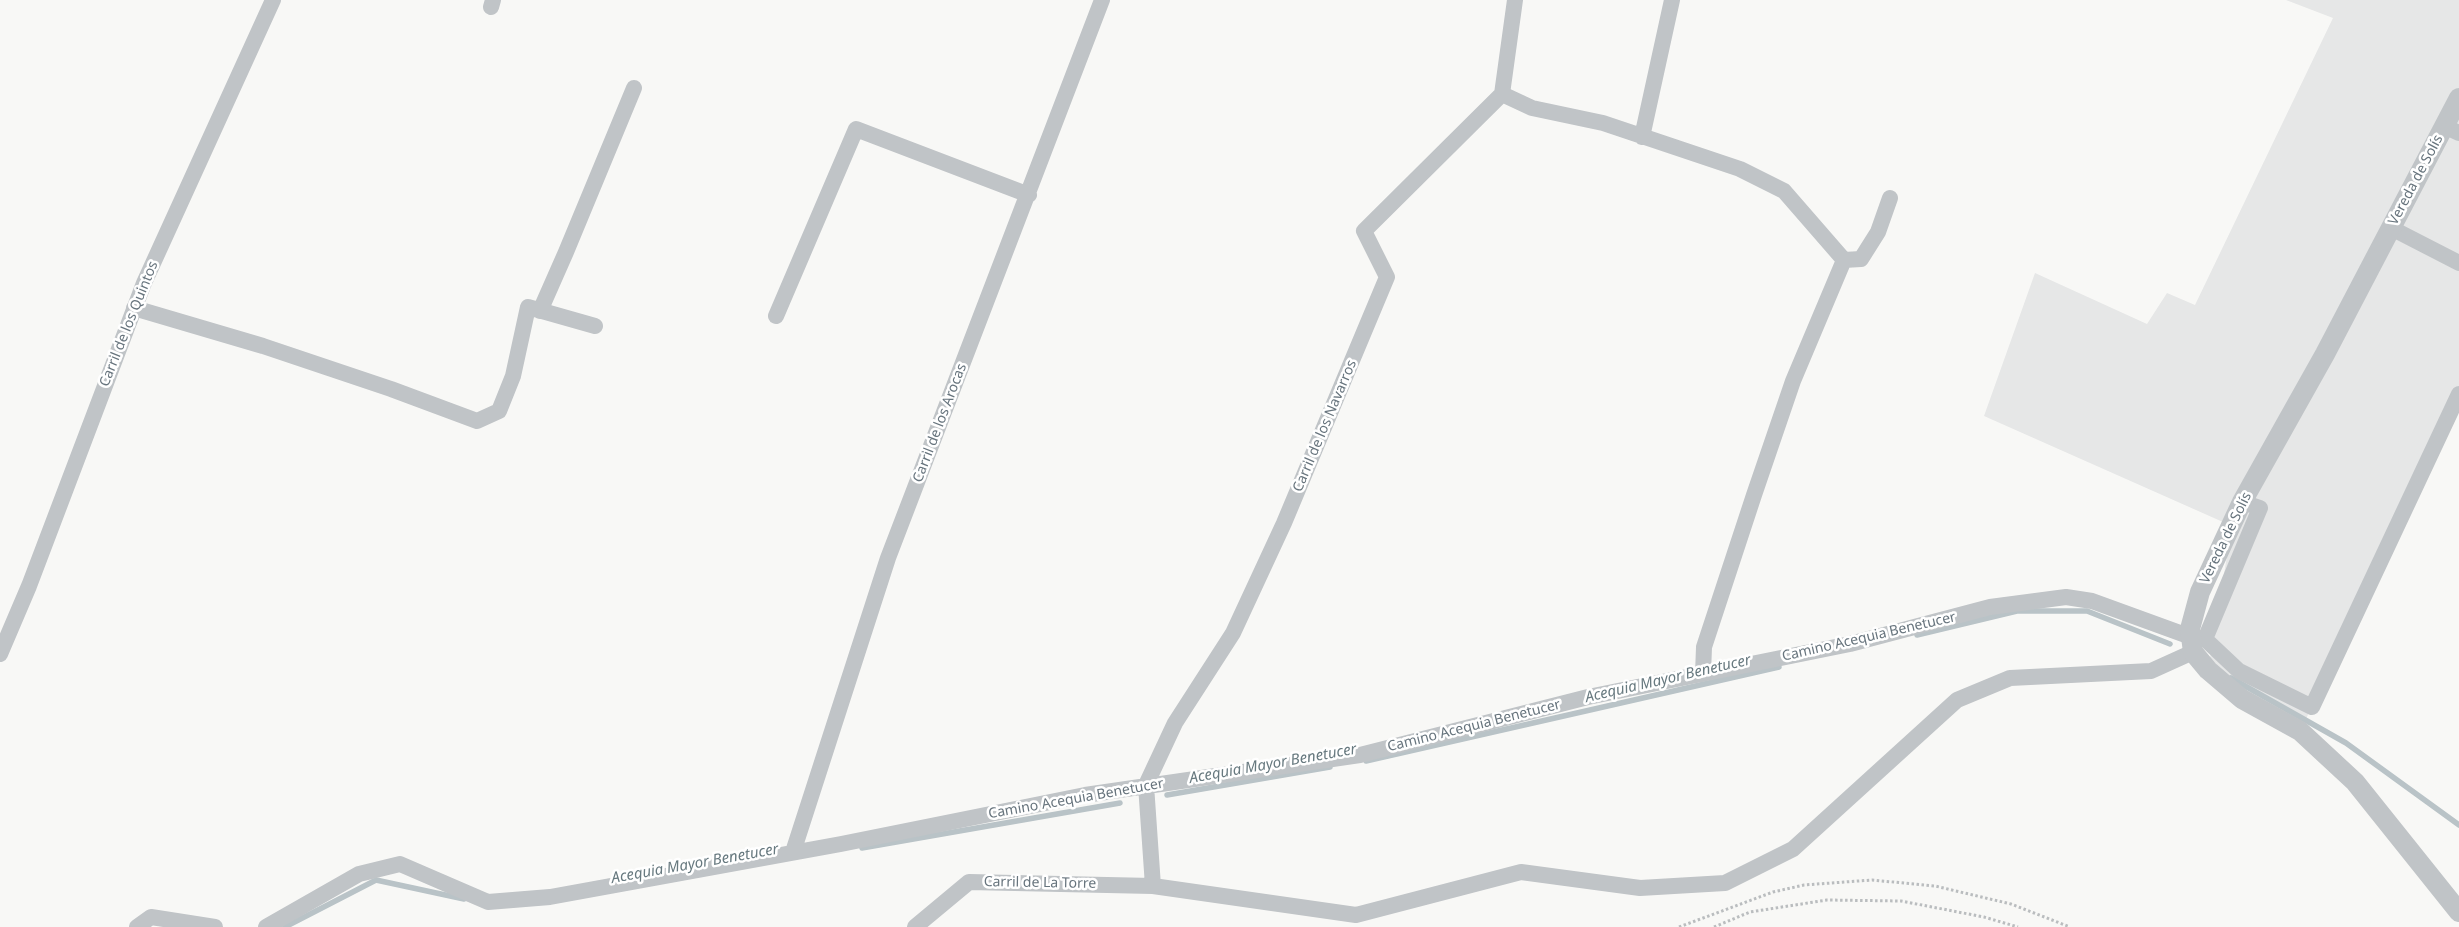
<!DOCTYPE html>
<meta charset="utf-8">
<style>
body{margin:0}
canvas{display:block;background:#f8f8f6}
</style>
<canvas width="2459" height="927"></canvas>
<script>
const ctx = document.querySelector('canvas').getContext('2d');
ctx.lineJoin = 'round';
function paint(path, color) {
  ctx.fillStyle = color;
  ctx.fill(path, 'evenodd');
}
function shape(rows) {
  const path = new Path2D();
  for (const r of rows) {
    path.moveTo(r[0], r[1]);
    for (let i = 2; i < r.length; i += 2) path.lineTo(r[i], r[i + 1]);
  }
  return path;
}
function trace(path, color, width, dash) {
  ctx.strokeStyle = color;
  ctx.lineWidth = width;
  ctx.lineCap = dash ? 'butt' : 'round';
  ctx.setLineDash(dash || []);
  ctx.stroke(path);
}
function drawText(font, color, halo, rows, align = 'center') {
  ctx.font = font + ' "Noto Sans",sans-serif';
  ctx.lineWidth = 5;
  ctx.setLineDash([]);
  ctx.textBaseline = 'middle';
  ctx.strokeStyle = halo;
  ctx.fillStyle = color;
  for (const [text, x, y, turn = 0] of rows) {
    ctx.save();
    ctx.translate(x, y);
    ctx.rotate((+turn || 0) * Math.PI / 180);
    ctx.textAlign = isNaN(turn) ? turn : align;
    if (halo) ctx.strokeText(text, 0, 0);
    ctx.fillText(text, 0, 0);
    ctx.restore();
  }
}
const built = shape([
 [2286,0,2459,0,2459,408,2300,731,2208,670,2232,526,1984,416,2035,273,2147,324,2167,293,2195,305,2333,18]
]);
const stream = shape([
 [1917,635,2017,611,2087,611,2170,644],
 [2231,678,2346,743,2459,825],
 [1366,761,1779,667],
 [1167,795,1330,767],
 [862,848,1120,803],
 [285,927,376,880,464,899]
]);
const path = shape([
 [1679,927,1773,892,1804,885,1872,880,1935,886,2011,904,2070,927],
 [1714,927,1750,912,1827,900,1901,901,1984,917,2018,927]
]);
const minor = shape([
 [491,7,493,0],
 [1502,94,1532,108,1603,123,1740,169,1784,191,1844,260,1861,259,1878,232,1890,198],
 [2444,126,2459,133],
 [1642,137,1672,0],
 [2391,228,2459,263],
 [134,308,263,346,391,389,477,421,499,411,513,376,528,307,595,326],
 [540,311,566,252,634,88],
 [776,316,856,129,1029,195],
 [2242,502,2260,508,2205,639,2239,671,2312,707,2459,394],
 [0,654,29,586,144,283,273,0],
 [1703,674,1704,647,1754,495,1793,381,1844,260],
 [793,852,888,558,1102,0],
 [1153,886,1146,785,1175,723,1233,633,1284,523,1387,277,1364,231,1502,94,1515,0],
 [137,927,151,917,215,927],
 [266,927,359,874,400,864,488,902,550,897,841,844,1085,795,1360,755,1588,697,1850,644,1990,607,2066,597,2092,601,2191,637],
 [915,927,969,882,1153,886,1356,915,1521,872,1640,888,1725,883,1793,849,1957,700,2010,678,2151,671,2193,652]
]);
const tertiary = shape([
 [2459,98,2325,354,2242,502,2200,592,2190,629,2193,652,2208,670,2242,699,2300,731,2355,782,2459,912]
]);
const streetNames = [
 ["Vereda de Solís",2416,180,-62],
 ["Carril de los Quintos",129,324,-68],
 ["Carril de los Arocas",940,423,-69],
 ["Carril de los Navarros",1325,426,-67],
 ["Vereda de Solís",2226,538,-64],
 ["Camino Acequia Benetucer",1869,637,-13],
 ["Camino Acequia Benetucer",1474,726,-14],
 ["Camino Acequia Benetucer",1076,799,-10],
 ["Carril de La Torre",1040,883,1]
];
const waterNames = [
 ["Acequia Mayor Benetucer",1668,679,-13],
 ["Acequia Mayor Benetucer",1273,764,-10],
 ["Acequia Mayor Benetucer",695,864,-10]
];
paint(built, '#e6e7e7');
trace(stream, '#b9c3c7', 5.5);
trace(path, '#babdbf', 3, [2.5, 2.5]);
trace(minor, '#c0c4c7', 16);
trace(tertiary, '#c0c4c7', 20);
drawText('14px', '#67747d', '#fff', streetNames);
drawText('italic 15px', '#67797f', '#fff', waterNames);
</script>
